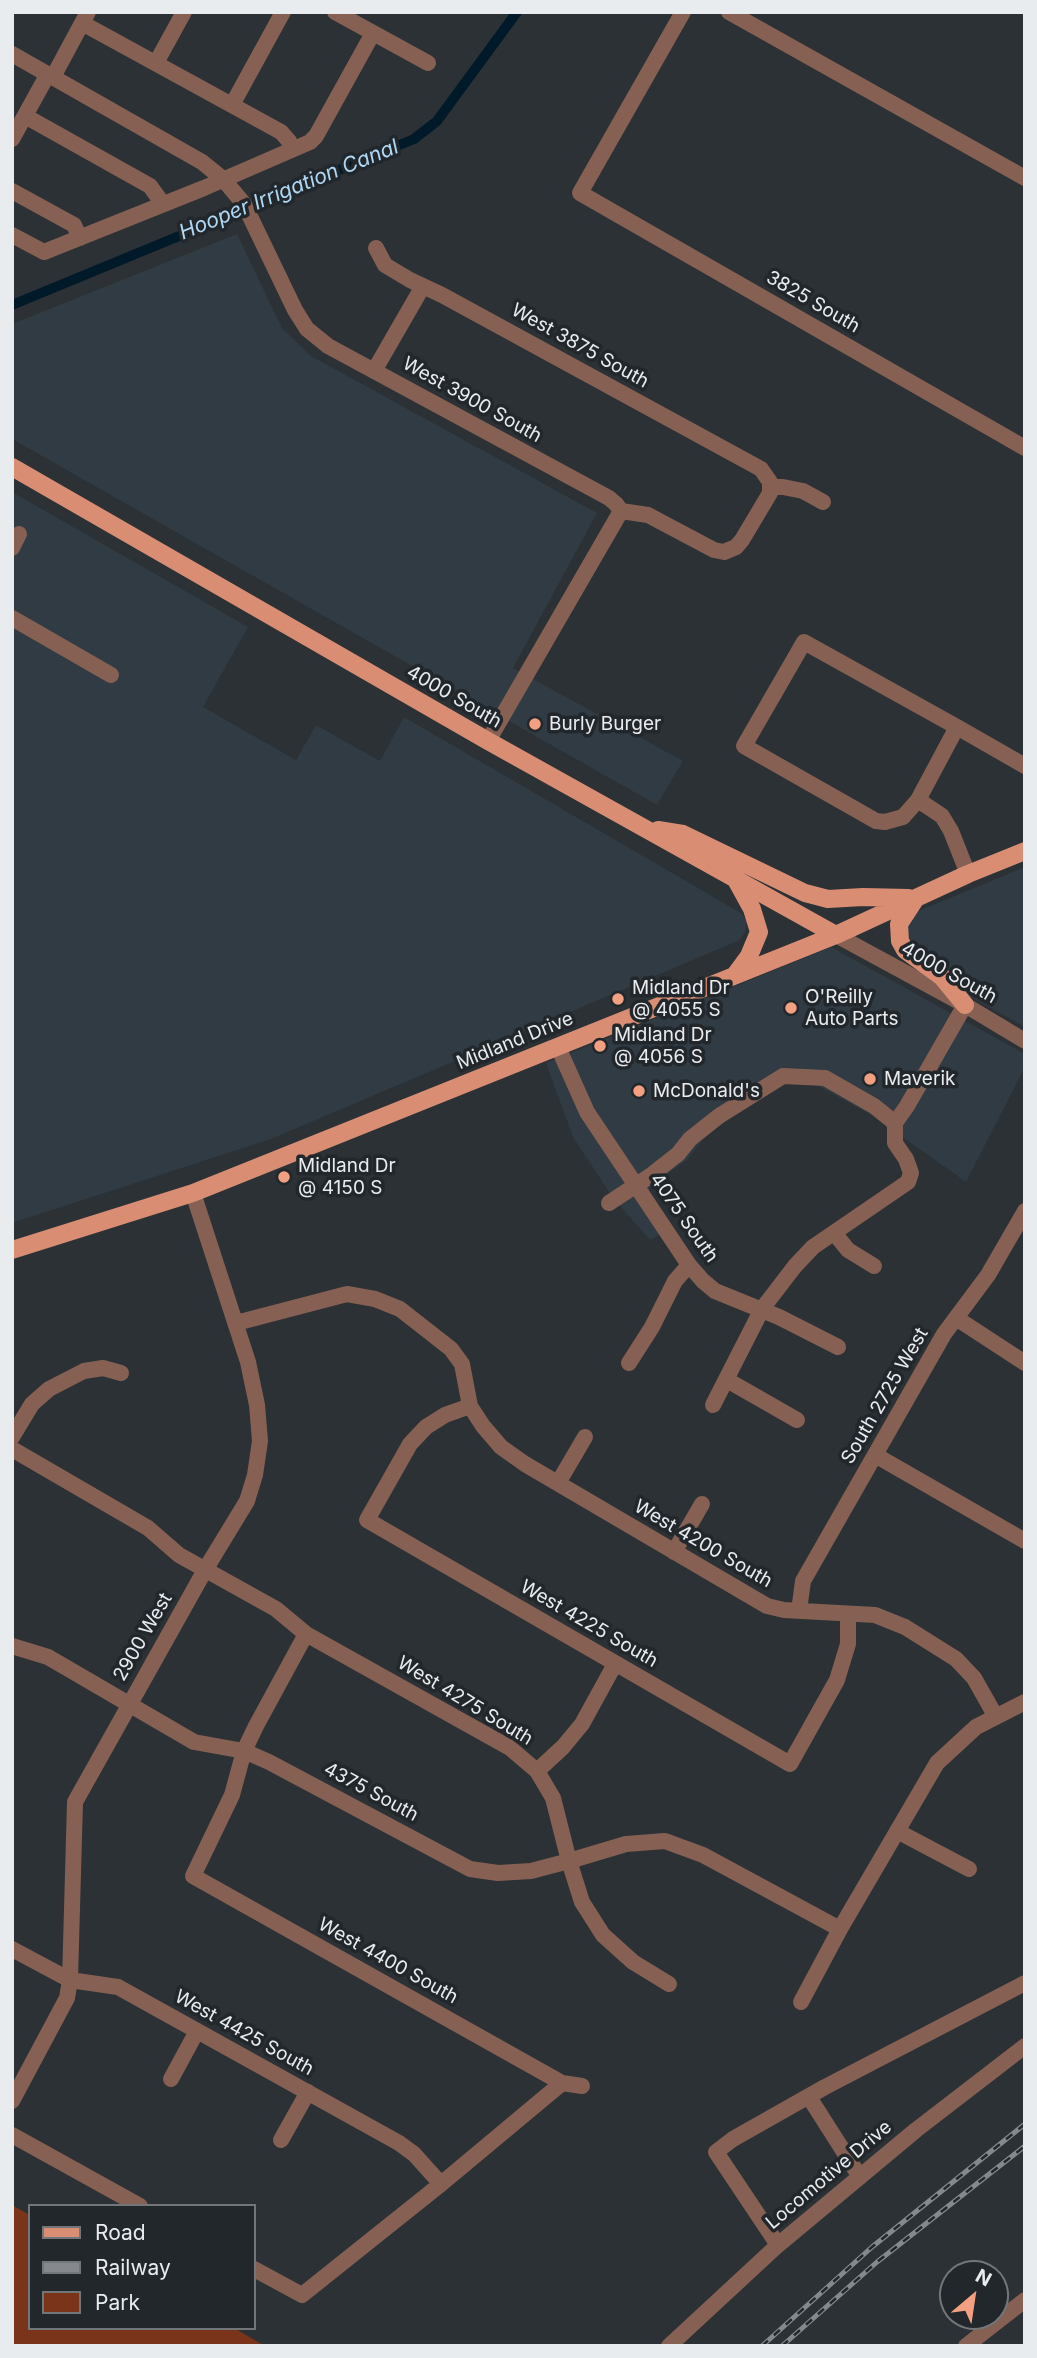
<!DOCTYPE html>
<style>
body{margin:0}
#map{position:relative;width:1037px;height:2358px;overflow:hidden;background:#2b3135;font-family:Inter,sans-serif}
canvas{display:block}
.frame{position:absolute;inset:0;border:14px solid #e9ecef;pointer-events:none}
.legend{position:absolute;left:28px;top:2204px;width:228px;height:126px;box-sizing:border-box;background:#22272b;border:2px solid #727679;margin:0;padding:9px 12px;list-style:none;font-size:21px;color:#e9ecef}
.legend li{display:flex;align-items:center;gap:14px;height:35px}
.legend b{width:35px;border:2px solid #727679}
.north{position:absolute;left:939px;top:2260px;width:70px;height:70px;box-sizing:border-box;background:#22272b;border:2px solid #727679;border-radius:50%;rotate:29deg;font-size:19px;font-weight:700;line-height:28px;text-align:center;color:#e9ecef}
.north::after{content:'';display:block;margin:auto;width:24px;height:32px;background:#f3a082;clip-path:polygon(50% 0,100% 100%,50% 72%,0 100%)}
</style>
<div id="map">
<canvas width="1037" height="2358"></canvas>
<div class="frame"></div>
<ul class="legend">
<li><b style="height:9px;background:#d98e74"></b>Road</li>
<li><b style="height:9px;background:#85898d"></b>Railway</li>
<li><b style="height:19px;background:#793419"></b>Park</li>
</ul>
<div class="north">N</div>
</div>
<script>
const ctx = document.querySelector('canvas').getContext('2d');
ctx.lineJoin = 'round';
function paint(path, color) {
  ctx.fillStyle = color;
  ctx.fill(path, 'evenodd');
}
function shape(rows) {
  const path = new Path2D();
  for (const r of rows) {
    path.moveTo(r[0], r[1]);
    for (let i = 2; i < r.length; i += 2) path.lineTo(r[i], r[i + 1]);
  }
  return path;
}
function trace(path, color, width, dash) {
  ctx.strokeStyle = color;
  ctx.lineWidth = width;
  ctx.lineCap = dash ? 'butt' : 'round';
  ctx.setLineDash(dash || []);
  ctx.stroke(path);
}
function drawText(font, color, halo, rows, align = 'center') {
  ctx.font = font + ' Inter,sans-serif';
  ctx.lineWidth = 7;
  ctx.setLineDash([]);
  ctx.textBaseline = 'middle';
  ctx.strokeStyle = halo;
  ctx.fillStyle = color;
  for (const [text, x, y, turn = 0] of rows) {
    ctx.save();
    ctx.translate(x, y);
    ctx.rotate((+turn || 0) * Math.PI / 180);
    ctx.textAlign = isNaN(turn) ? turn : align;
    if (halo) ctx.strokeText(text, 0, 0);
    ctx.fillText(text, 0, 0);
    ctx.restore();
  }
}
const built = shape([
 [237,234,282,328,311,356,597,513,513,668,683,761,657,805,12,439,12,324],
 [12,492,248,627,203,707,296,760,316,725,380,761,404,717,741,913,747,921,745,932,740,940,271,1139,12,1223],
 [1025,867,1025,1027,898,957,894,921],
 [831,947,1025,1054,1025,1067,966,1182,873,1116,813,1083,787,1084,762,1095,729,1118,703,1139,687,1160,650,1186,649,1194,673,1228,650,1240,613,1198,573,1137,546,1063]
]);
const green = shape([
 [12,2205,30,2215,30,2328,234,2328,265,2346,12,2346]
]);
const canal = shape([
 [12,305,414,139,437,121,517,12]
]);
const minor = shape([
 [335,12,428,63],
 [683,12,580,193,1025,448],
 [729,12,1025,178],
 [82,23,281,132,289,141,291,149],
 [12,54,202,162,223,179,244,204,295,310,307,329,328,346,609,498,616,504,621,511],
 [156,63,184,12],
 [53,77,88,12],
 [232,105,283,12],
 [25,116,150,186,163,204],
 [12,139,48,74],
 [12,191,74,225,80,238],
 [12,235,44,252,204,188,310,142,316,136,373,33],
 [376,248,385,265,410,280,442,295,761,469,770,482,770,493,742,540,736,547,724,552,714,550,648,515,621,511],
 [374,371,423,286],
 [771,487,783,487,803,491,823,502],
 [12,548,19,534],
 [12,618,111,675],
 [957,727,918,800,903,817,885,822,876,821,744,746,804,642,957,727,1025,766],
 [488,741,621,511],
 [918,800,942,816,951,831,968,874],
 [836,935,965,1005,1025,1041],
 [558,1047,587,1112,689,1265,703,1281,715,1291,779,1317,838,1347],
 [895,1123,907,1106,965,1005],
 [609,1203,650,1176,678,1154,690,1139,719,1116,783,1076,825,1078,874,1106,895,1123],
 [835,1234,848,1250,874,1266],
 [956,1318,1025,1363],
 [236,1323,347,1294,375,1299,400,1309,451,1349,462,1364,470,1406,483,1426,501,1447,525,1464,767,1606,784,1610,875,1615,905,1627,956,1659,974,1678,996,1717],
 [629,1363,652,1327,675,1281,689,1265],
 [727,1380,797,1420],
 [713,1405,762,1309,795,1266,813,1247,908,1182,911,1173,906,1159,895,1143,895,1123],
 [470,1406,445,1415,426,1427,410,1444,367,1520,790,1764,837,1680,848,1644,848,1614],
 [12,1437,32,1404,49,1389,84,1371,103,1368,121,1373],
 [12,1449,148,1528,179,1555,276,1609,306,1634,510,1748,537,1771,553,1798,569,1861,626,1844,665,1841,703,1855,840,1929],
 [875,1455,1025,1541],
 [558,1483,585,1437],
 [674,1552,702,1504],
 [799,1611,803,1581,944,1334,988,1275,1025,1211],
 [306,1634,256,1726,244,1751,232,1795,193,1876,562,2083,582,2086],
 [12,1646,48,1657,194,1742,244,1751,269,1762,470,1869,498,1873,531,1871,569,1861,582,1902,603,1935,633,1962,669,1984],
 [537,1771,563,1747,582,1724,615,1664],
 [897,1831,969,1869],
 [12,1949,70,1980,118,1987,399,2143,414,2154,441,2184],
 [801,2002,840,1929,937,1763,976,1727,1025,1702],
 [171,2079,197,2031],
 [809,2097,860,2177],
 [12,2101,67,1998,70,1980,75,1802,205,1570,247,1501,255,1475,260,1441,257,1405,248,1362,193,1193],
 [12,2135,140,2206],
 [281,2140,308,2092],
 [778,2245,716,2152,733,2139,825,2087,1025,1983],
 [254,2269,302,2295,441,2184,562,2083],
 [669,2346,778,2245,916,2130,1025,2046],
 [966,2346,1025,2300]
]);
const major = shape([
 [12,467,488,741,836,935],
 [658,830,683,834,805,893,828,899,863,897,909,898],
 [916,898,899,924,900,941,905,950,942,977,965,1005],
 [735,975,749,956,759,932,752,909,735,878],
 [12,1250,193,1193,836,935,968,874,1025,851]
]);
const rail = shape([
 [762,2346,872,2247,1025,2124],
 [782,2346,877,2262,1025,2146]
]);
const markers = [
 [535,724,7,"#f3a082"],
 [618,999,7,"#f3a082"],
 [791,1008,7,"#f3a082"],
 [600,1046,7,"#f3a082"],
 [870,1079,7,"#f3a082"],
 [639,1091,7,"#f3a082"],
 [284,1177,7,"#f3a082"]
];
const streetNames = [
 ["3825 South",813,302,30],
 ["West 3875 South",580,346,29],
 ["West 3900 South",472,400,29],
 ["4000 South",454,697,30],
 ["4000 South",949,973,29],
 ["Midland Drive",515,1041,-22],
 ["4075 South",684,1218,55],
 ["South 2725 West",885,1396,-60],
 ["West 4200 South",703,1544,30],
 ["West 4225 South",589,1624,30],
 ["2900 West",143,1637,-60],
 ["West 4275 South",465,1701,31],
 ["4375 South",371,1792,28],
 ["West 4400 South",388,1961,29],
 ["West 4425 South",244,2033,29],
 ["Locomotive Drive",829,2175,-40]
];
const poiNames = [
 ["Burly Burger",549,724],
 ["Midland Dr",632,988],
 ["@ 4055 S",632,1010],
 ["O'Reilly",805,997],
 ["Auto Parts",805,1019],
 ["Midland Dr",614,1035],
 ["@ 4056 S",614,1057],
 ["Maverik",884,1079],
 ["McDonald's",653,1091],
 ["Midland Dr",298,1166],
 ["@ 4150 S",298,1188]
];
const waterNames = [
 ["Hooper Irrigation Canal",289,190,-22]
];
paint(built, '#303b43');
paint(green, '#793419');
trace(canal, '#001a2a', 10);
trace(minor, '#856053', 16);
trace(major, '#d98e74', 18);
trace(rail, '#85898d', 5);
trace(rail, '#22272b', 2.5, [8]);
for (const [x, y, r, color] of markers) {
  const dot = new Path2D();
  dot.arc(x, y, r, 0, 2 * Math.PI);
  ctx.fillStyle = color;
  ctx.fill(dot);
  trace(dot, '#22272b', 2.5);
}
drawText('19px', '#e9ecef', '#22272b', streetNames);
drawText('19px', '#e9ecef', '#22272b', poiNames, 'left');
drawText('italic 21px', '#afd8f4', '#22272b', waterNames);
</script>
